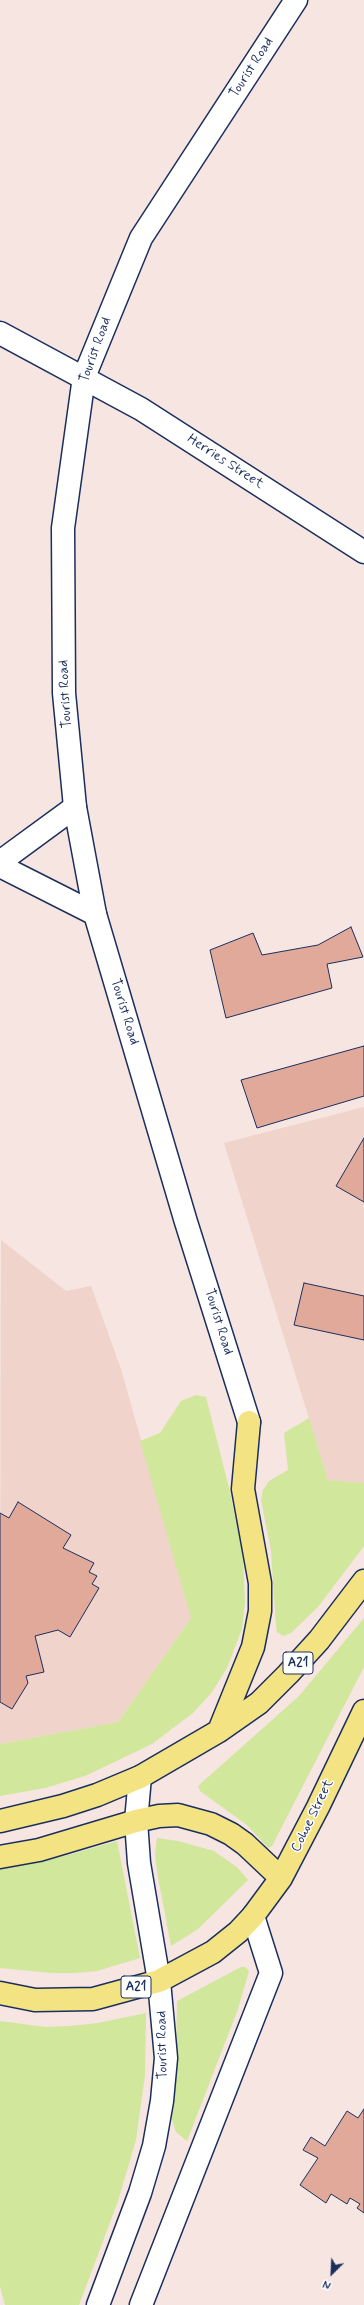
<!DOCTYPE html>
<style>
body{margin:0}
#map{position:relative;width:364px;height:2305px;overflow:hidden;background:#f6e5e0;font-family:Mynerve,sans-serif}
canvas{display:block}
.north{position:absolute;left:312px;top:2253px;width:40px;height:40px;-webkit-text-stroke:3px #fff;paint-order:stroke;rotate:204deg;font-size:11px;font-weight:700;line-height:16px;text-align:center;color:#1b2f5e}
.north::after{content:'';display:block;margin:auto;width:14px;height:18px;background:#1b2f5e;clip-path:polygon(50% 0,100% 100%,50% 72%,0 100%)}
</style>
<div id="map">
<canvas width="364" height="2305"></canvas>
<div class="north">N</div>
</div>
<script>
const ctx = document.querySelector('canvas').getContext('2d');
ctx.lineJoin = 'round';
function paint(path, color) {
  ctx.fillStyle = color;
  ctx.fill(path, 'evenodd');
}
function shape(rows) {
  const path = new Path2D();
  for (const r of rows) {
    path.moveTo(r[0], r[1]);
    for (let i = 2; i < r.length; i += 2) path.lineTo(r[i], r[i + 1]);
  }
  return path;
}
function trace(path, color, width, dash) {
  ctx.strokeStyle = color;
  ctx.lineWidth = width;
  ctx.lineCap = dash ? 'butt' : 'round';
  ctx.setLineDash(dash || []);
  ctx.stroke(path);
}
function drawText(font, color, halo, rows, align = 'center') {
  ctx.font = font + ' Mynerve,sans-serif';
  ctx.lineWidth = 3;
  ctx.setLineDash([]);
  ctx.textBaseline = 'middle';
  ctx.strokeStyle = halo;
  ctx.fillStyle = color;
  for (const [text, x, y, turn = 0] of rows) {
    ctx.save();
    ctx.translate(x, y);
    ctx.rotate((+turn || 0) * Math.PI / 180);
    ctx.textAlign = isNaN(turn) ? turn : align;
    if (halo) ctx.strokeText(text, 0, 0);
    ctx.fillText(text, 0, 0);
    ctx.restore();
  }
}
const built = shape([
 [364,1107,364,1483,328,1480,224,1143],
 [1,1240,66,1291,91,1286,121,1369,191,1618,118,1722,0,1744]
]);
const green = shape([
 [196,1395,206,1397,229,1488,243,1555,245,1603,242,1629,227,1668,212,1692,193,1713,152,1744,85,1776,45,1788,0,1796,0,1744,118,1722,191,1618,140,1441,160,1433,181,1401],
 [309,1418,328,1480,364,1483,364,1546,318,1607,291,1633,283,1636,277,1632,276,1626,271,1551,261,1500,263,1490,269,1481,288,1470,284,1433],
 [364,1618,364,1667,272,1846,268,1848,247,1825,200,1791,198,1786,299,1696],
 [157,1838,178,1841,214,1851,238,1868,248,1880,198,1929,171,1946,157,1872,155,1854],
 [117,1841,140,1958,97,1971,75,1973,51,1973,0,1968,0,1869,72,1854],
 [241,1967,245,1967,249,1971,238,2009,187,2141,176,2132,170,2114,176,2064,177,2001],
 [146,2013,145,2075,136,2140,118,2201,79,2305,5,2305,0,2286,0,2021,45,2027,70,2026,98,2023]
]);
const building = shape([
 [351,927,363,957,327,964,332,988,226,1018,210,950,253,933,262,955,318,945,351,927],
 [364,1046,364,1096,257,1128,241,1080,364,1046],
 [364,1138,364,1202,336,1186,364,1138],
 [304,1283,364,1296,364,1340,294,1325,304,1283],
 [18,1502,71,1535,63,1548,94,1563,89,1572,97,1576,92,1584,99,1588,70,1637,58,1630,35,1636,44,1672,26,1676,28,1683,12,1709,0,1702,0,1513,9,1518,18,1502],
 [364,2109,364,2213,357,2208,360,2204,350,2198,347,2204,331,2194,326,2203,300,2185,318,2158,303,2150,311,2137,325,2146,347,2111,358,2118,364,2109]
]);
const minor = shape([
 [0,333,141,409,364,552],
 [0,862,75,807],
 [0,866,95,914]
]);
const tertiary = shape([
 [249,1422,186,1222,95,914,75,807,64,693,63,528,84,377,141,238,296,0],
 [98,2305,140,2193,154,2146,162,2101,166,2058,159,1981,139,1863,136,1821,140,1777],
 [141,2305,271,1973,253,1916]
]);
const trunk = shape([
 [219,1731,253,1647,260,1611,260,1583,243,1489,249,1422],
 [0,1821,63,1806,97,1795,140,1777,219,1731,259,1703,288,1674,319,1640,364,1581],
 [0,1857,39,1850,136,1821,159,1816,178,1815,211,1824,231,1834,245,1844,281,1878],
 [0,1993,35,2000,93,1999,159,1981,213,1952,238,1932,253,1916,281,1878,318,1807,364,1711]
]);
const shields = [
 [298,1663,30],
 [136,1987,30]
];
const shieldNames = [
 ["A21",298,1663],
 ["A21",136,1987]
];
const streetNames = [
 ["Tourist Road",252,68,-57],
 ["Tourist Road",96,350,-70],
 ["Herries Street",225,462,33],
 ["Tourist Road",66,694,-93],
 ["Tourist Road",124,1012,73],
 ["Tourist Road",218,1322,73],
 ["Cohoe Street",313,1816,-64],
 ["Tourist Road",163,2045,-91]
];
paint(built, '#f0d3cb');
paint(green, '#d1e79c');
paint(building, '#e1a999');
trace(building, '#1b2f5e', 1);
trace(minor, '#1b2f5e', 25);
trace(tertiary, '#1b2f5e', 25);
trace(trunk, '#1b2f5e', 25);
trace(minor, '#fff', 22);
trace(tertiary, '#fff', 22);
trace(trunk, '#f4e382', 22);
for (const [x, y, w] of shields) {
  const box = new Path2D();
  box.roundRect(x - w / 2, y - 11, w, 22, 3);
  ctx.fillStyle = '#fff';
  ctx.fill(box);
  trace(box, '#1b2f5e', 1);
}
drawText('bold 13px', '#1b2f5e', null, shieldNames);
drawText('14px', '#1b2f5e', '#fff', streetNames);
</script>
